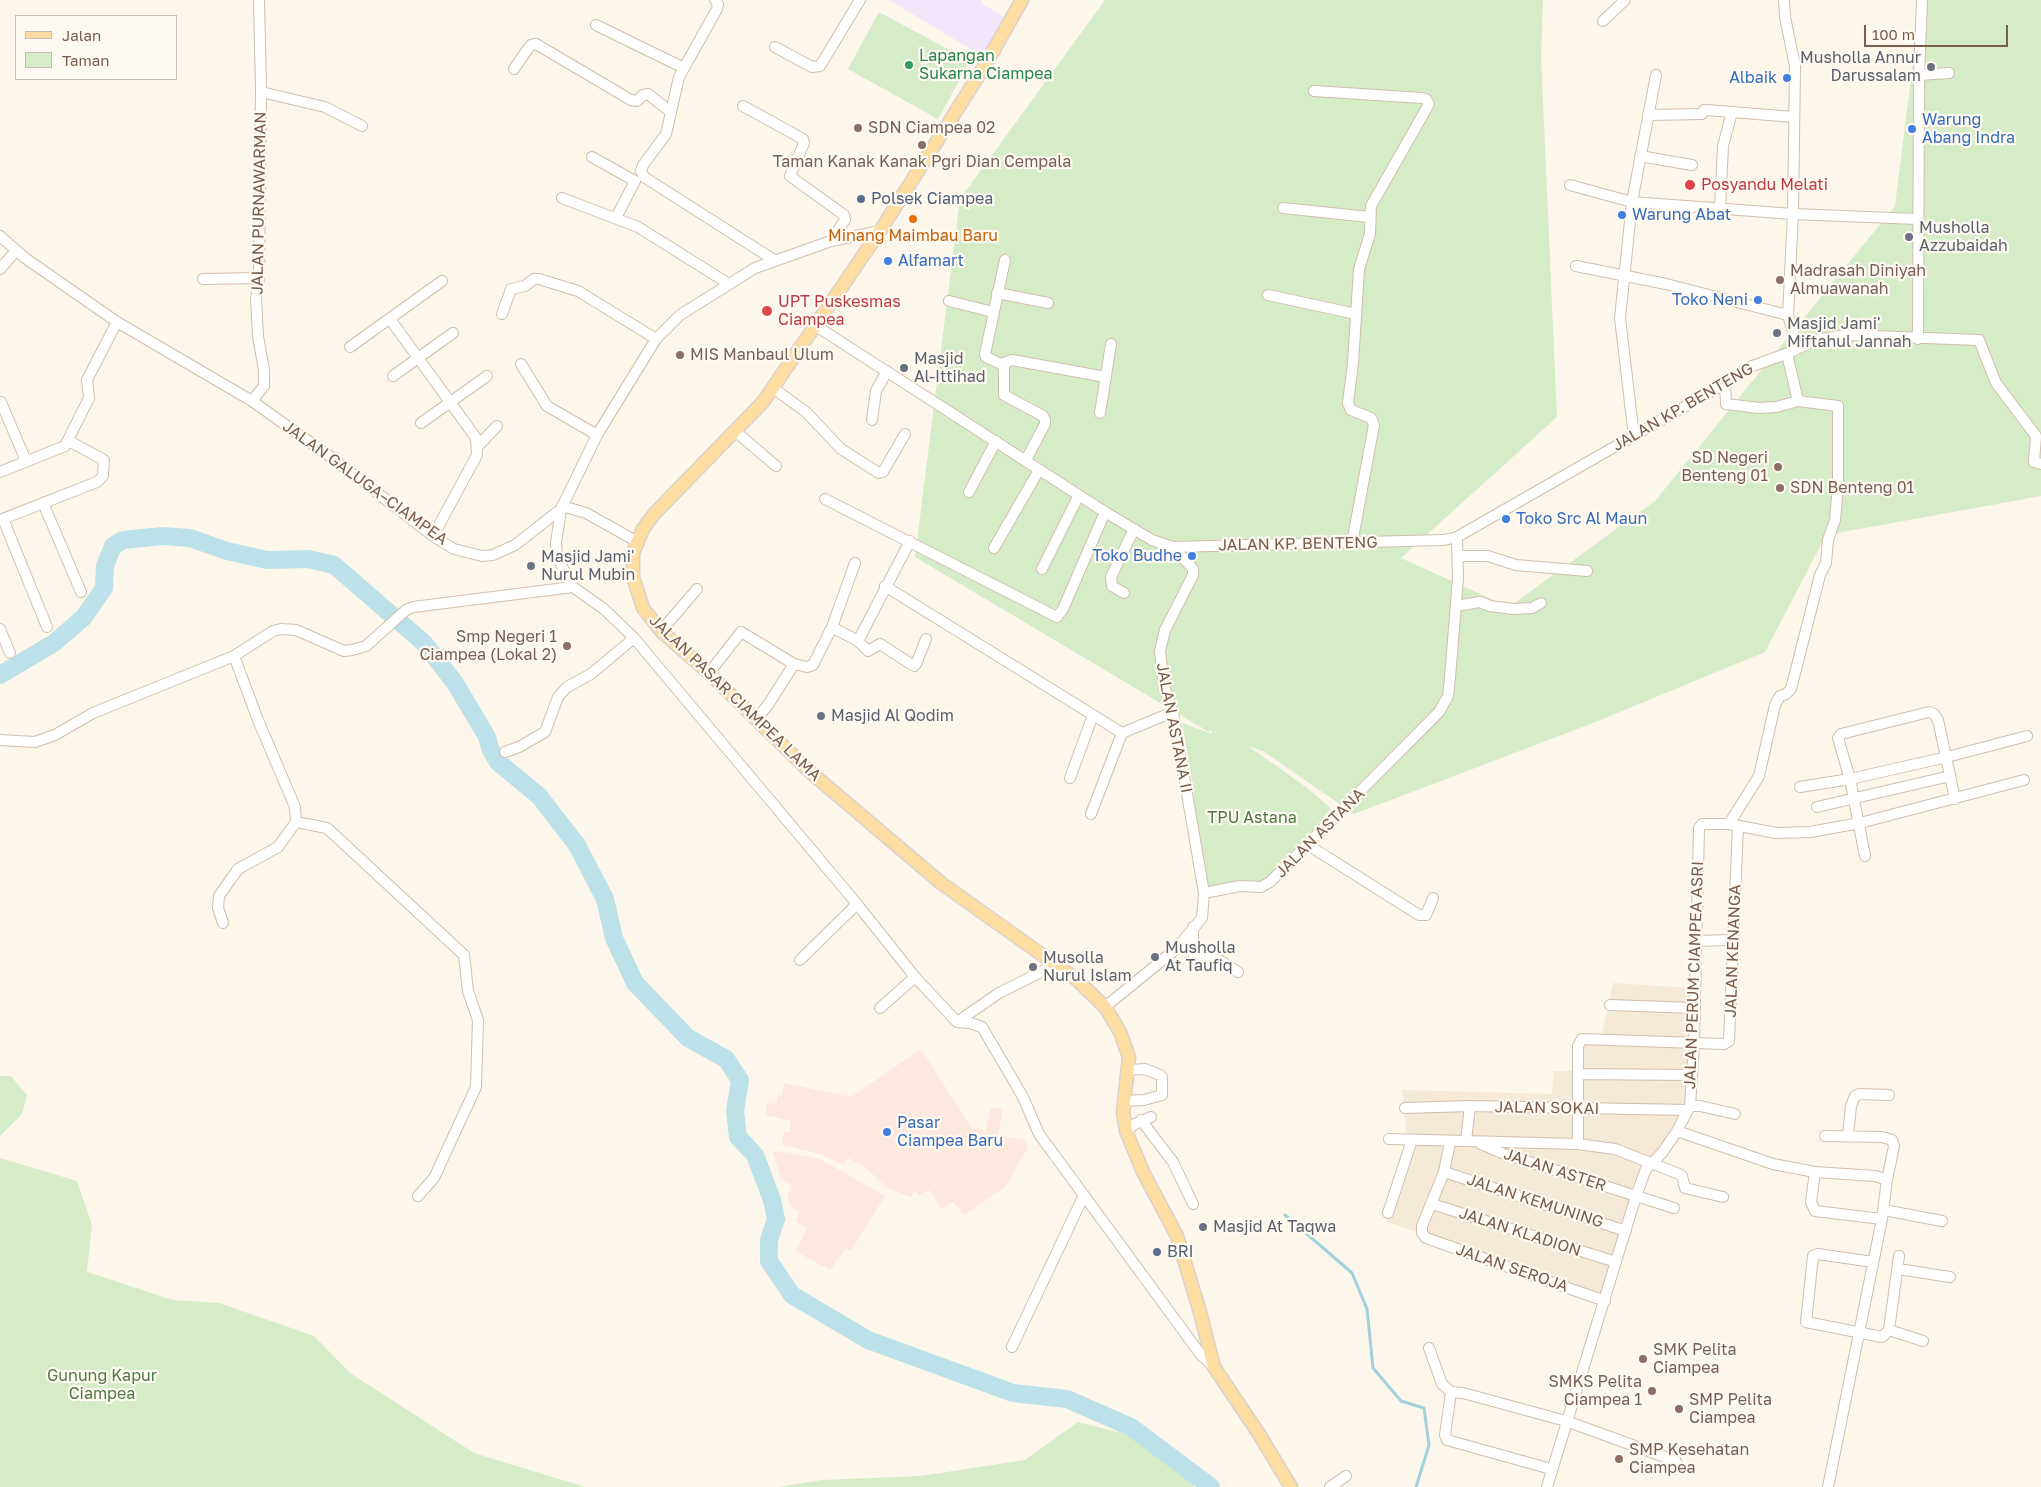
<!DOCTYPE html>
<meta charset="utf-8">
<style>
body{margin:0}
#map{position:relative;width:2041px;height:1487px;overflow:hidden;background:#fdf6ea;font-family:"Golos Text",sans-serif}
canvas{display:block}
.legend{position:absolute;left:15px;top:15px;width:162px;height:65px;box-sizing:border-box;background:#fffaf1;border:1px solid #cabbaf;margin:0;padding:6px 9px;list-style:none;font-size:15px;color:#7a5d4b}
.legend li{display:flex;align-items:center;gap:10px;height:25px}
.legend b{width:25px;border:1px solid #cabbaf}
.scale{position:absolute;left:1864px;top:25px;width:144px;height:22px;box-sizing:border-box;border:2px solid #7a5d4b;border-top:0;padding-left:6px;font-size:15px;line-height:18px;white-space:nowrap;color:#7a5d4b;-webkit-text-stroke:4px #fffaf1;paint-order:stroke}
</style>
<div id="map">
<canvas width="2041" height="1487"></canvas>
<ul class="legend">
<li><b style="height:6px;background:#fddda1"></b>Jalan</li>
<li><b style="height:14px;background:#d5ecc7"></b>Taman</li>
</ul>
<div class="scale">100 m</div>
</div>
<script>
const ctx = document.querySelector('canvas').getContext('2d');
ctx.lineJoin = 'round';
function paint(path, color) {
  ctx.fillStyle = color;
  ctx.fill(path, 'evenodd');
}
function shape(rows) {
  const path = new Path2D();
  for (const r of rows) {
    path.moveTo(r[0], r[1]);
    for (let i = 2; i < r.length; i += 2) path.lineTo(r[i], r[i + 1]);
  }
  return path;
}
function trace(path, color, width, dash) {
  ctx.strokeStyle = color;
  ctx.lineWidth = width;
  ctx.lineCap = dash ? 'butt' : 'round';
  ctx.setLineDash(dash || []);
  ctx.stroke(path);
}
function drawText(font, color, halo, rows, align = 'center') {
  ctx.font = font + ' "Golos Text",sans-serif';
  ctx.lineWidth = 4.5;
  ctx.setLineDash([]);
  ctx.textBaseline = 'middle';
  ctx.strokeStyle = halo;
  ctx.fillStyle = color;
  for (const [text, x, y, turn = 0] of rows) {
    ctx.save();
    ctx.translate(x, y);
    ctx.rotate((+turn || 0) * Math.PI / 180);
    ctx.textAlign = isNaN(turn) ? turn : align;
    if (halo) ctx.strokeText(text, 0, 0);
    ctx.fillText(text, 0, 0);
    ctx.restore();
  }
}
const residential = shape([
 [1613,983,1689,988,1688,1103,1649,1161,1600,1295,1387,1222,1408,1150,1402,1090,1552,1094,1554,1071,1583,1071,1583,1041,1601,1038]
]);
const commercial = shape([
 [921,1049,973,1130,980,1127,985,1132,991,1107,1003,1109,998,1135,1024,1140,1028,1147,1006,1186,964,1215,953,1202,942,1209,929,1190,918,1195,915,1190,911,1197,887,1188,866,1168,848,1158,843,1165,823,1155,782,1145,784,1132,789,1132,791,1121,765,1115,767,1103,776,1104,778,1095,782,1095,784,1083,851,1097],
 [780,1151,820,1159,885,1196,851,1251,846,1248,830,1270,795,1251,807,1229,796,1221,799,1212,791,1207,787,1196,792,1186,780,1177,773,1152]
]);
const education = shape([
 [889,0,982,0,981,3,1006,18,982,56]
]);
const green = shape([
 [1105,0,1543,0,1541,57,1557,417,1401,558,1509,607,1655,501,1895,206,1921,0,2041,0,2041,496,1826,535,1765,652,1588,725,1354,814,1263,751,1248,746,1306,787,1331,808,1289,860,1266,880,1249,884,1207,886,1199,850,1193,788,1182,723,1212,734,1211,730,1209,732,915,557,960,199],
 [879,12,970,61,938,119,848,69],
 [0,1076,11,1076,27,1095,22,1114,0,1136],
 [0,1158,77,1181,92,1225,87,1272,173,1300,219,1303,314,1336,350,1373,474,1453,585,1487,0,1487],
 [1078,1422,1149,1440,1192,1481,1194,1487,779,1487,822,1480,921,1476,1025,1460]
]);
const stream = shape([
 [1285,1215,1352,1273,1367,1309,1373,1368,1401,1401,1424,1408,1429,1445,1416,1487]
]);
const river = shape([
 [0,675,54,643,84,617,104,588,105,566,113,546,123,540,163,536,190,538,227,551,267,560,308,559,334,565,424,643,455,683,487,737,490,748,498,762,539,796,577,845,605,899,614,938,635,983,688,1038,726,1059,740,1080,735,1111,738,1137,755,1155,772,1200,776,1219,769,1240,769,1261,792,1295,868,1340,1013,1393,1067,1399,1131,1427,1211,1487]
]);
const minor = shape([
 [715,0,718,4,717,9,679,77,666,134,643,165,641,171,644,177,774,260],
 [1784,0,1785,17,1795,66,1793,214,1788,315,1793,332,1795,350],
 [1603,21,1625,0],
 [596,25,684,68],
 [775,47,812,67,820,66,860,0],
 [514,69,527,50,531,45,536,44,631,100,637,101,643,95,648,94,671,112],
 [1919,75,1949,73],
 [1314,91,1422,98,1426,99,1429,104,1371,206,1370,234,1359,269,1353,363,1348,403,1351,410,1371,418,1374,425,1352,543],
 [261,92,325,107,362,126],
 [743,106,803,139,804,143,790,176,844,215,845,220,831,241],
 [1648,115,1702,114,1704,110,1707,110,1794,117],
 [1640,156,1692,165],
 [592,157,635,181,616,218],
 [1570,185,1632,202,1793,214,1918,219],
 [562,198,638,227,729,284],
 [1283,208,1369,217],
 [1720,208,1723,146,1732,112],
 [0,236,25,258,117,322,252,401,335,460,433,536,454,549,482,556,493,555,515,545,561,509,597,435,656,339,680,315,755,268,831,241,880,231],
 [1005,260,985,354,986,357,1001,364,1004,367,1004,395,1043,416,1045,420,1045,424,1026,460],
 [1576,266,1666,284,1788,315],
 [0,269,16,251],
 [203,279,259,278],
 [997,293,1048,303],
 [1268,295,1356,314],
 [949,301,993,312],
 [502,314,511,289,525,286,534,279,539,279,578,291,656,339],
 [390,319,476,438,477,455,433,536],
 [816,326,1105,512,1152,540,1173,547,1444,540,1457,537,1719,387,1747,368,1791,352,1815,340,1846,335,1979,340,1996,383,2036,436,2034,462,2041,464],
 [1918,339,1919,75,1922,0],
 [350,347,442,281],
 [1787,354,1798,401],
 [521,364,547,406,597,435],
 [1001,364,1012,360,1106,377],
 [393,376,453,333],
 [1725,383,1726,404,1759,408,1776,407,1798,401,1838,406,1838,485,1835,520,1828,540,1826,563,1820,575,1791,689,1786,694,1780,696,1775,705,1759,776,1729,824],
 [773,388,806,412,841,449,879,473,883,472,905,434],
 [252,401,264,386,264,370,258,336,256,299,259,278,261,88,259,0],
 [1,402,26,461],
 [1100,413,1111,344],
 [872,420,876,391,887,371],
 [421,423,487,376],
 [735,431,776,466],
 [1634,437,1620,318,1632,202,1656,75],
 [477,447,497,426],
 [0,472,65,446,89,398,87,380,117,322],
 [969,492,996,441],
 [825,499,1057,617,1063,609,1105,512],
 [43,503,81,592],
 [562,506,586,513,636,541],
 [561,509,556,543,557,557,573,587,604,609,634,638,857,904,915,977,957,1022,970,1023,982,1027,1023,1097,1039,1134,1201,1355,1214,1367],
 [3,519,47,627],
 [0,520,97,482,103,476,104,460,69,441],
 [994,548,1039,470],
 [1458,556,1488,556,1516,565,1587,571],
 [1042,569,1079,495],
 [885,586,1122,733],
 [1124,593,1112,586,1111,577,1134,529],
 [1456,606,1480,602,1490,606,1513,609,1532,608,1541,603],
 [832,627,858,641,868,651,880,644,914,666,916,664,926,639],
 [0,629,10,653],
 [661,631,697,589],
 [858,641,910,541],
 [709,673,741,632,794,664,807,667,813,665,832,627,855,563],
 [755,720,768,705,794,664],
 [0,740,35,742,55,735,93,713,234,656,273,631,281,629,296,630,344,651,352,650,366,646,406,610,413,607,573,587],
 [505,752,519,747,545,732,558,697,567,687,591,674,634,638],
 [1070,778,1093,715],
 [1800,787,1850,779,1947,757,2027,736],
 [1817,807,1950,776],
 [1091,814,1122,733,1173,712],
 [296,822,327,828,464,955,468,991,478,1020,476,1087,434,1178,418,1196],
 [1308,845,1419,915,1426,915,1433,898],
 [1865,856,1850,779,1838,738,1841,734,1929,712,1934,714,1938,720,1955,799],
 [1204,893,1240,886,1261,887,1270,882,1439,712,1448,696,1450,678,1458,578,1457,537],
 [223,923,218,908,219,896,228,883,238,869,278,847,296,822,295,807,258,720,234,656],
 [1193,927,1193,953,1219,960,1238,972],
 [1696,941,1731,940],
 [800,960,857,904],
 [1610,1005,1694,1008],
 [1105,1007,1176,949,1202,918,1204,893,1173,712,1164,687,1160,651,1165,630,1193,575,1193,569,1173,547],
 [880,1008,915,977],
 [957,1022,999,993,1057,964],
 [1579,1074,1692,1075],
 [1124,1101,1144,1100,1162,1095,1162,1077,1160,1075,1145,1069,1128,1070],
 [1690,1106,1700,1106,1735,1114],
 [1405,1108,1470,1106,1688,1110],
 [1141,1120,1173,1162,1193,1204],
 [1126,1131,1135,1124,1151,1117],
 [1677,1131,1773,1164,1815,1172,1875,1176,1887,1180,1882,1219,1828,1487],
 [1848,1135,1851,1106,1855,1096,1859,1094,1889,1095],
 [1825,1136,1882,1137,1892,1140,1894,1146,1887,1180],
 [1389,1139,1578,1144,1615,1149,1679,1174,1682,1176,1685,1188,1723,1197],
 [1466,1141,1470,1106],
 [1450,1142,1444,1172,1422,1226,1422,1233,1426,1238,1605,1301],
 [1481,1144,1504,1154,1674,1208],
 [1578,1144,1578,1046,1582,1039,1724,1044,1729,1041,1738,826],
 [1444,1172,1626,1231],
 [1815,1172,1811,1202,1815,1211,1882,1219],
 [1432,1204,1616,1262],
 [1884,1210,1942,1221],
 [1388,1213,1412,1140],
 [1873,1262,1818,1254,1813,1256,1806,1322,1882,1337,1889,1330,1923,1341],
 [1898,1269,1950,1277],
 [1889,1330,1899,1256],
 [1012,1347,1084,1195],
 [1429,1348,1442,1384,1451,1392],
 [1551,1469,1447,1440,1445,1435,1451,1392,1463,1393,1566,1421,1676,1461],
 [1330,1487,1346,1476],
 [1547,1487,1636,1196,1646,1169,1662,1153,1677,1131,1690,1106,1694,1043,1699,828,1702,824,1729,824,1776,833,1810,832,1860,823,2024,780]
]);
const major = shape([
 [1022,0,984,67,880,231,763,402,655,513,643,529,633,553,633,577,643,608,661,631,709,673,809,771,941,883,1076,979,1105,1007,1120,1032,1129,1057,1123,1112,1126,1131,1143,1172,1177,1236,1200,1312,1214,1367,1259,1434,1291,1487]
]);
const markers = [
 [909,65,5,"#2e9e5b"],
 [1931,67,5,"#6b7280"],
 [1787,78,5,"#3f7fe0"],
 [858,128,5,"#8d6e63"],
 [1912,129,5,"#3f7fe0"],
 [922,145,5,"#8d6e63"],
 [1690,185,6,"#e0444e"],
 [861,199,5,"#5c6f8a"],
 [1622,215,5,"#3f7fe0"],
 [913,219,5,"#e8710a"],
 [1909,237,5,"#6b7280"],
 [888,261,5,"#3f7fe0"],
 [1780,280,5,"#8d6e63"],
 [1758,300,5,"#3f7fe0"],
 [767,311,6,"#e0444e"],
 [1777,333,5,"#6b7280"],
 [680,355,5,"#8d6e63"],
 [904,368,5,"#6b7280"],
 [1778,467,5,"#8d6e63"],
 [1780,488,5,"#8d6e63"],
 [1506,519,5,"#3f7fe0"],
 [1192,556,5,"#3f7fe0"],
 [531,566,5,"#6b7280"],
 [567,646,5,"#8d6e63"],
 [821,716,5,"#6b7280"],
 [1155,957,5,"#6b7280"],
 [1033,967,5,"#6b7280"],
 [887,1132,5,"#3f7fe0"],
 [1203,1227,5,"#6b7280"],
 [1157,1252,5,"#5c6f8a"],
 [1643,1359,5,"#8d6e63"],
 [1652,1391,5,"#8d6e63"],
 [1679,1409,5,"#8d6e63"],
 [1619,1459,5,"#8d6e63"]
];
const leisureNames = [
 ["Lapangan",919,56],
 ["Sukarna Ciampea",919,74]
];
const worshipNames = [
 ["Musholla Annur",1921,58,"right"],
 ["Darussalam",1921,76,"right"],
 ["Musholla",1919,228],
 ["Azzubaidah",1919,246],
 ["Masjid Jami'",1787,324],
 ["Miftahul Jannah",1787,342],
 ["Masjid",914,359],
 ["Al-Ittihad",914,377],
 ["Masjid Jami'",541,557],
 ["Nurul Mubin",541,575],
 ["Masjid Al Qodim",831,716],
 ["Musholla",1165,948],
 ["At Taufiq",1165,966],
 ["Musolla",1043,958],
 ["Nurul Islam",1043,976],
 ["Masjid At Taqwa",1213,1227]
];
const shopNames = [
 ["Albaik",1777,78,"right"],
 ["Warung",1922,120],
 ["Abang Indra",1922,138],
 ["Warung Abat",1632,215],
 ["Alfamart",898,261],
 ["Toko Neni",1748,300,"right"],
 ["Toko Src Al Maun",1516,519],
 ["Toko Budhe",1182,556,"right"],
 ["Pasar",897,1123],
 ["Ciampea Baru",897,1141]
];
const educationNames = [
 ["SDN Ciampea 02",868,128],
 ["Taman Kanak Kanak Pgri Dian Cempala",922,162,"center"],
 ["Madrasah Diniyah",1790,271],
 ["Almuawanah",1790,289],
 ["MIS Manbaul Ulum",690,355],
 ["SD Negeri",1768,458,"right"],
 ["Benteng 01",1768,476,"right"],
 ["SDN Benteng 01",1790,488],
 ["Smp Negeri 1",557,637,"right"],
 ["Ciampea (Lokal 2)",557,655,"right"],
 ["SMK Pelita",1653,1350],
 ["Ciampea",1653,1368],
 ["SMKS Pelita",1642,1382,"right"],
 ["Ciampea 1",1642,1400,"right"],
 ["SMP Pelita",1689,1400],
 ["Ciampea",1689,1418],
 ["SMP Kesehatan",1629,1450],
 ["Ciampea",1629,1468]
];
const healthNames = [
 ["Posyandu Melati",1701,185],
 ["UPT Puskesmas",778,302],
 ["Ciampea",778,320]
];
const serviceNames = [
 ["Polsek Ciampea",871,199],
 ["BRI",1167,1252]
];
const streetNames = [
 ["JALAN PURNAWARMAN",259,203,-89],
 ["JALAN KP. BENTENG",1683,407,-30],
 ["JALAN GALUGA–CIAMPEA",365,483,36],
 ["JALAN KP. BENTENG",1298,544,-1],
 ["JALAN PASAR CIAMPEA LAMA",735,698,44],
 ["JALAN ASTANA II",1174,728,79],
 ["JALAN ASTANA",1320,833,-45],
 ["JALAN KENANGA",1733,951,-88],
 ["JALAN PERUM CIAMPEA ASRI",1694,975,-88],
 ["JALAN SOKAI",1547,1108,1],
 ["JALAN ASTER",1555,1170,18],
 ["JALAN KEMUNING",1535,1201,18],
 ["JALAN KLADION",1520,1232,18],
 ["JALAN SEROJA",1512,1268,19]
];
const foodNames = [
 ["Minang Maimbau Baru",913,236]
];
const parkNames = [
 ["TPU Astana",1252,818],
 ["Gunung Kapur",102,1376],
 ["Ciampea",102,1394]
];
paint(residential, '#f5e9d7');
paint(commercial, '#fee8dd');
paint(education, '#f3e6fa');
paint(green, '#d5ecc7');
trace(stream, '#a2d0db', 3);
trace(river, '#bce1e8', 18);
trace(minor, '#d1beae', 12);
trace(major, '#dad2cd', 15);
trace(minor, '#fff', 10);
trace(major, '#fddda1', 12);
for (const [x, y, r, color] of markers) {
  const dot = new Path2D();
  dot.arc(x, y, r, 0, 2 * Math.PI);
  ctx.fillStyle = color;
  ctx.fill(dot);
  trace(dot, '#fffaf1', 2);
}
drawText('16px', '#27864d', '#fffaf1', leisureNames, 'left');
drawText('16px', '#5b616d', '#fffaf1', worshipNames, 'left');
drawText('16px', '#366cbe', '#fffaf1', shopNames, 'left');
drawText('16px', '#785e54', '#fffaf1', educationNames, 'left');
drawText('16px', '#be3a42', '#fffaf1', healthNames, 'left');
drawText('16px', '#4e5e75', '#fffaf1', serviceNames, 'left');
drawText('16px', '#7a5d4b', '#fffaf1', streetNames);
drawText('16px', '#c56008', '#fffaf1', foodNames);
drawText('16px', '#4f7a40', '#fffaf1', parkNames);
</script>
